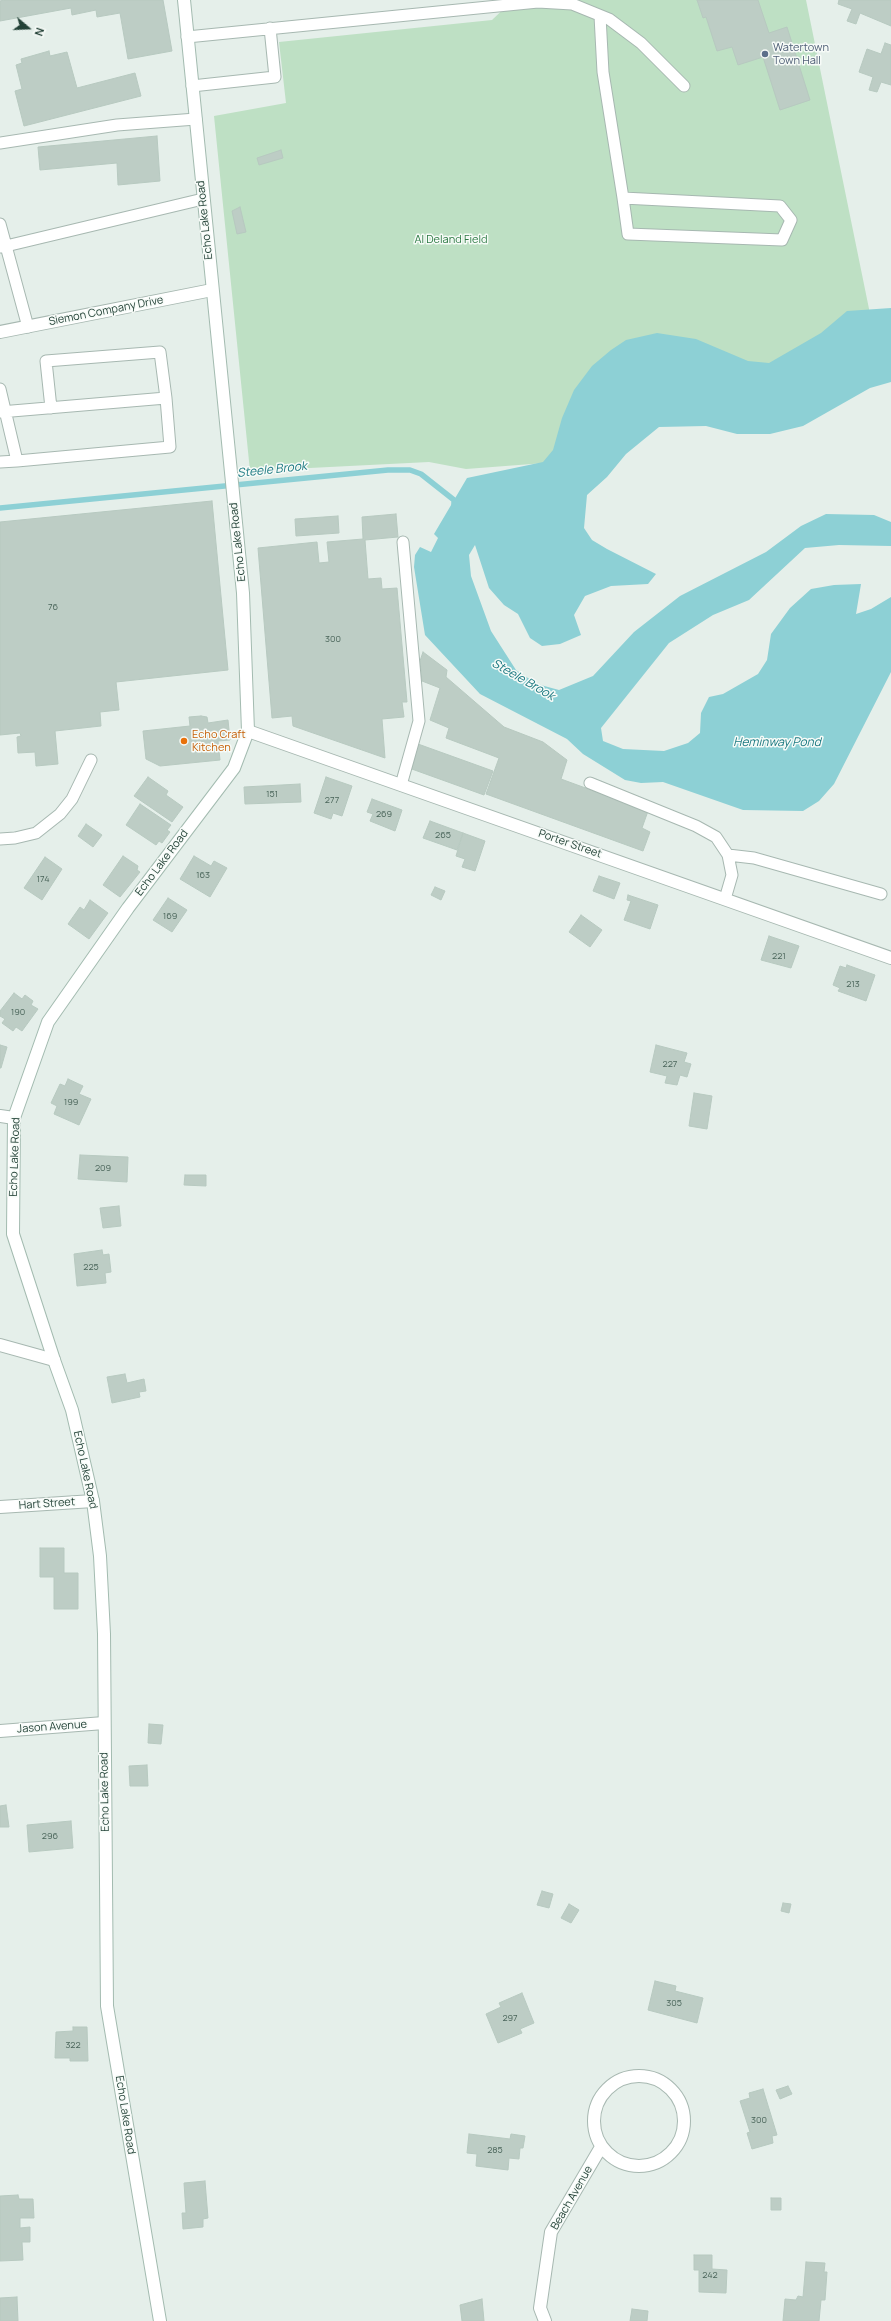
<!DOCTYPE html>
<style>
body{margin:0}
#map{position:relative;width:891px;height:2321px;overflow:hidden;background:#e5efea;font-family:Manrope,sans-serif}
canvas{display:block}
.north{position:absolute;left:8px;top:8px;width:40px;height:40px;-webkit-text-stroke:3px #f7fbf8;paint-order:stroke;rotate:109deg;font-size:11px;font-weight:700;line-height:16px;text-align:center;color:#234237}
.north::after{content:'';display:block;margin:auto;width:14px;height:18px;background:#234237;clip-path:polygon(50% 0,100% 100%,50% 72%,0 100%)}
</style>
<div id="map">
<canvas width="891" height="2321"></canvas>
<div class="north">N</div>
</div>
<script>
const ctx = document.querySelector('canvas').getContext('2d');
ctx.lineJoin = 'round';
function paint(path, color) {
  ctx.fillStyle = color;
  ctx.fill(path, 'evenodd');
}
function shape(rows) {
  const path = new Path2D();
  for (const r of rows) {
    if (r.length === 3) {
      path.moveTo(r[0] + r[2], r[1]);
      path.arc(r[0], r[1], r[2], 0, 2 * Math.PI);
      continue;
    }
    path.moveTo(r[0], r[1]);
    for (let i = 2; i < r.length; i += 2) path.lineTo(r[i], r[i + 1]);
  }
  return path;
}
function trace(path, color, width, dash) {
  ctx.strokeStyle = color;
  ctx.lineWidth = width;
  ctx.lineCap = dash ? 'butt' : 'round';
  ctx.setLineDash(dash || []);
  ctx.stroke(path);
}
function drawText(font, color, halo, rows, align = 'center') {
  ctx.font = font + ' Manrope,sans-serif';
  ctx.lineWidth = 3;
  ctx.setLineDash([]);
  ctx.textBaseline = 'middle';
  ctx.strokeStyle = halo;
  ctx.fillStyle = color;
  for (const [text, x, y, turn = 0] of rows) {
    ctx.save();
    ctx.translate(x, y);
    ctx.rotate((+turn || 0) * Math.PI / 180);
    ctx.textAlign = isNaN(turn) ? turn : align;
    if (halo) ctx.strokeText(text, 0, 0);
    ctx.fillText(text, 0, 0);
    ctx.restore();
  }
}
const green = shape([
 [513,0,806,0,877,348,717,391,558,462,466,469,429,462,250,471,214,116,286,103,279,42,492,20]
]);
const water = shape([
 [891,308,891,382,870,388,803,426,770,434,737,434,706,426,659,427,626,454,607,477,587,495,584,528,592,540,607,549,656,574,648,584,611,586,585,596,574,615,581,635,560,644,542,646,530,638,518,614,504,605,489,588,475,545,469,555,471,576,491,631,516,670,537,684,559,690,593,676,634,632,680,596,766,552,801,526,826,514,874,515,891,522,891,546,839,545,805,548,749,600,713,615,669,643,601,728,603,741,623,749,664,751,688,743,700,733,701,713,709,697,723,694,758,674,767,660,771,634,790,608,811,589,834,585,861,584,856,614,871,609,891,597,891,672,834,784,819,801,803,811,743,810,663,782,641,783,625,780,583,754,567,739,480,694,425,635,414,567,415,555,420,547,431,552,438,538,434,534,467,478,543,462,553,450,562,418,574,390,592,366,611,350,626,340,657,333,696,339,748,361,769,363,821,333,847,311]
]);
const stream = shape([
 [0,508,388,470,410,470,421,474,454,500,454,506]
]);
const building = shape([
 [4,0,163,0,172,51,128,59,120,13,97,17,96,10,72,15,71,8,0,21,0,1,4,0],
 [697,0,758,0,769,33,787,27,810,100,780,110,763,57,738,65,732,47,717,51,706,17,703,18,697,0],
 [839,0,891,0,891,26,860,13,856,24,847,21,852,9,838,4,839,0],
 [885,43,891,45,891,85,881,82,877,92,869,90,873,77,859,72,867,49,881,54,885,43],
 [49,51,50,56,67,52,77,88,135,73,141,96,24,126,15,91,22,89,16,65,22,63,21,59,49,51],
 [157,136,160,181,118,185,117,163,40,170,38,147,157,136],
 [281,150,283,158,259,165,257,158,281,150],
 [240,207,246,232,237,234,232,211,240,207],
 [212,501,228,670,116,682,119,710,100,712,101,726,55,731,58,764,36,766,35,752,18,753,17,737,21,736,20,733,0,735,0,522,212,501],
 [396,514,398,537,365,540,368,579,381,578,382,589,397,588,407,702,402,702,404,717,382,719,385,758,293,726,292,716,272,718,258,548,317,542,319,563,329,562,327,542,363,539,362,517,396,514],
 [338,516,339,533,296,536,295,519,338,516],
 [423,652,447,670,446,677,504,727,543,742,567,760,561,779,648,811,642,828,650,832,643,851,486,794,499,758,446,738,449,728,430,720,440,688,422,681,420,661,423,652],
 [201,716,207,717,208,723,228,720,230,740,218,741,220,760,160,766,146,759,143,731,190,726,189,717,201,716],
 [418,744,493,771,484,795,409,768,418,744],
 [148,777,168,791,166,795,183,807,172,822,134,796,148,777],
 [326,777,352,786,342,816,333,813,331,819,314,813,326,777],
 [300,784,301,802,245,804,244,787,300,784],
 [372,799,402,810,395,831,370,821,373,814,367,812,372,799],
 [140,804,171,825,167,830,170,832,162,843,159,841,156,845,126,825,140,804],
 [430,821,463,833,457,850,423,838,430,821],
 [86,824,102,835,93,847,78,836,86,824],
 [463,833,485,841,475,871,462,867,465,859,456,856,463,833],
 [123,856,138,866,137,870,140,872,120,897,103,885,123,856],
 [194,856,211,866,214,861,227,868,210,897,180,879,194,856],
 [45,857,62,869,42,900,24,888,45,857],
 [599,876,620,883,614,899,593,891,599,876],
 [435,887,445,891,441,900,431,895,435,887],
 [628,895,658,905,650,929,624,920,631,901,627,900,628,895],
 [168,898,187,910,172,932,153,920,168,898],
 [90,900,108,913,89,939,68,924,80,907,84,910,90,900],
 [581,915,602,930,590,947,569,932,581,915],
 [769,936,799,946,791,968,761,960,769,936],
 [847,965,875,975,866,1001,838,991,840,988,833,985,840,966,846,968,847,965],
 [14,993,22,999,25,995,33,1001,31,1005,38,1009,22,1031,16,1027,13,1031,2,1023,5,1019,0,1016,0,1011,14,993],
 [0,1045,7,1047,1,1068,0,1068,0,1045],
 [656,1045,687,1053,684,1062,691,1064,687,1077,680,1075,677,1085,665,1083,667,1076,650,1072,656,1045],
 [68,1079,83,1086,79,1094,91,1099,79,1125,54,1114,57,1106,51,1103,60,1084,65,1086,68,1079],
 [694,1093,712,1096,707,1129,689,1126,694,1093],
 [80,1155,128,1157,127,1182,78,1179,80,1155],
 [185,1175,206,1175,206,1186,184,1185,185,1175],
 [119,1206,121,1226,103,1228,100,1208,119,1206],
 [102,1250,103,1255,109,1254,111,1272,105,1273,106,1283,77,1286,74,1254,102,1250],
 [125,1374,127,1383,144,1379,146,1391,139,1392,140,1397,112,1403,107,1377,125,1374],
 [40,1548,64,1548,64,1573,78,1573,78,1609,54,1609,54,1577,40,1577,40,1548],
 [149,1724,163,1725,161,1744,148,1743,149,1724],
 [147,1765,148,1786,130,1786,129,1766,147,1765],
 [6,1805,9,1827,0,1827,0,1806,6,1805],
 [71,1821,73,1848,29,1852,27,1825,71,1821],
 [542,1891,553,1894,549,1908,537,1905,542,1891],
 [783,1903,791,1904,789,1913,781,1911,783,1903],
 [569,1904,579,1910,571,1923,561,1918,569,1904],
 [655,1981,676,1986,675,1991,703,1998,697,2023,648,2010,655,1981],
 [522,1993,534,2023,520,2029,522,2033,498,2043,486,2014,501,2007,499,2003,522,1993],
 [73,2027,87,2027,88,2061,70,2061,70,2058,55,2058,56,2032,73,2031,73,2027],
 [788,2086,792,2094,780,2099,776,2090,788,2086],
 [763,2089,777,2135,772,2136,773,2143,752,2149,747,2133,750,2132,740,2101,750,2098,749,2093,763,2089],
 [469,2134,510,2139,511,2134,525,2136,523,2148,520,2148,519,2159,509,2158,508,2170,476,2166,477,2154,467,2153,469,2134],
 [205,2181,208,2218,203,2219,203,2227,183,2229,182,2213,186,2213,184,2183,205,2181],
 [18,2195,19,2199,33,2199,34,2218,20,2218,20,2228,30,2227,30,2242,22,2242,23,2260,0,2261,0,2196,18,2195],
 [771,2198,781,2198,781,2210,771,2210,771,2198],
 [694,2255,712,2255,712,2269,727,2270,726,2293,699,2292,699,2270,694,2270,694,2255],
 [806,2262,825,2263,824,2272,827,2272,825,2300,821,2300,819,2321,783,2321,785,2299,796,2300,798,2296,803,2297,806,2262],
 [17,2297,18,2321,0,2321,0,2298,17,2297],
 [482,2299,484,2321,462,2321,460,2305,482,2299],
 [632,2309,648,2311,647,2321,630,2321,632,2309]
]);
const lane = shape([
 [600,16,603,72,623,198,780,206,791,220,782,240,628,234,623,198],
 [187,37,538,2,572,4,609,19,641,43,684,86],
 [192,86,275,77,270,28],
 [0,143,117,125,196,119],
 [0,224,6,246,0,247],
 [28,327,6,246,203,199],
 [0,389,17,461,0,462],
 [51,408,46,361,160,352,166,398],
 [0,412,166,398,170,447,17,461],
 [590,783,696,826,716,837,728,855,732,875,725,899],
 [401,785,419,721,403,542],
 [0,839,15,838,36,833,60,814,72,799,91,760],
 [728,855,754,858,881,894]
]);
const street = shape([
 [0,332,212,290],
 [248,731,891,958],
 [0,1116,14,1118],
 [0,1345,54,1360],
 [0,1507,93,1501],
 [0,1731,104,1723],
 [639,2121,45],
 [545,2321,540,2308,551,2232,601,2147]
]);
const secondary = shape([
 [160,2321,107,2006,104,1634,100,1556,93,1501,72,1410,54,1360,13,1234,14,1118,48,1022,128,908,234,768,248,731,243,593,184,0]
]);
const markers = [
 [765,54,4,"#5c6f8a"],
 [184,741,4,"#e8710a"]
];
const numberNames = [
 ["76",53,607],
 ["300",333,639],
 ["151",272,794],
 ["277",332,800],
 ["269",384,814],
 ["265",443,835],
 ["163",203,875],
 ["174",43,879],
 ["169",170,916],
 ["221",779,956],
 ["213",853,984],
 ["190",18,1012],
 ["227",670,1064],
 ["199",71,1102],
 ["209",103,1168],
 ["225",91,1267],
 ["296",50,1836],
 ["305",674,2003],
 ["297",510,2018],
 ["322",73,2045],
 ["300",759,2120],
 ["285",495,2150],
 ["242",710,2275]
];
const serviceNames = [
 ["Watertown",773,48],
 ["Town Hall",773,61]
];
const streetNames = [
 ["Echo Lake Road",205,220,-96],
 ["Siemon Company Drive",106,311,-11],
 ["Echo Lake Road",238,542,-96],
 ["Porter Street",570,844,19],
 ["Echo Lake Road",162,863,-53],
 ["Echo Lake Road",15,1157,-88],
 ["Echo Lake Road",85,1470,78],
 ["Hart Street",47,1504,-4],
 ["Jason Avenue",52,1727,-4],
 ["Echo Lake Road",105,1792,-91],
 ["Echo Lake Road",125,2115,81],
 ["Beach Avenue",572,2198,-60]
];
const parkNames = [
 ["Al Deland Field",451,240]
];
const foodNames = [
 ["Echo Craft",192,735],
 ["Kitchen",192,748]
];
const waterNames = [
 ["Steele Brook",272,470,-6],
 ["Steele Brook",523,680,30],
 ["Heminway Pond",777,743]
];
paint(green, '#bee0c4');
paint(water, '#8dd0d5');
trace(stream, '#8dd0d5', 5.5);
paint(building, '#bdcdc5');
trace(building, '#b7c9c0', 1);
trace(lane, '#a7b8b1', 13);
trace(street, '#a7b8b1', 14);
trace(secondary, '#a3bbb0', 14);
trace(lane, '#fff', 11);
trace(street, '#fff', 12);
trace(secondary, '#fff', 12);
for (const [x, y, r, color] of markers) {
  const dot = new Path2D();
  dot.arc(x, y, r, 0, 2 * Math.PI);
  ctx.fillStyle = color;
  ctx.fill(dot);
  trace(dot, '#f7fbf8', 1.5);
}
drawText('9px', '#4a655a', null, numberNames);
drawText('11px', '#4e5e75', '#f7fbf8', serviceNames, 'left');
drawText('11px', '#234237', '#f7fbf8', streetNames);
drawText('11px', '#2c7a43', '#f7fbf8', parkNames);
drawText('11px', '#c56008', '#f7fbf8', foodNames, 'left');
drawText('italic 12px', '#1b7981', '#f7fbf8', waterNames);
</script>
